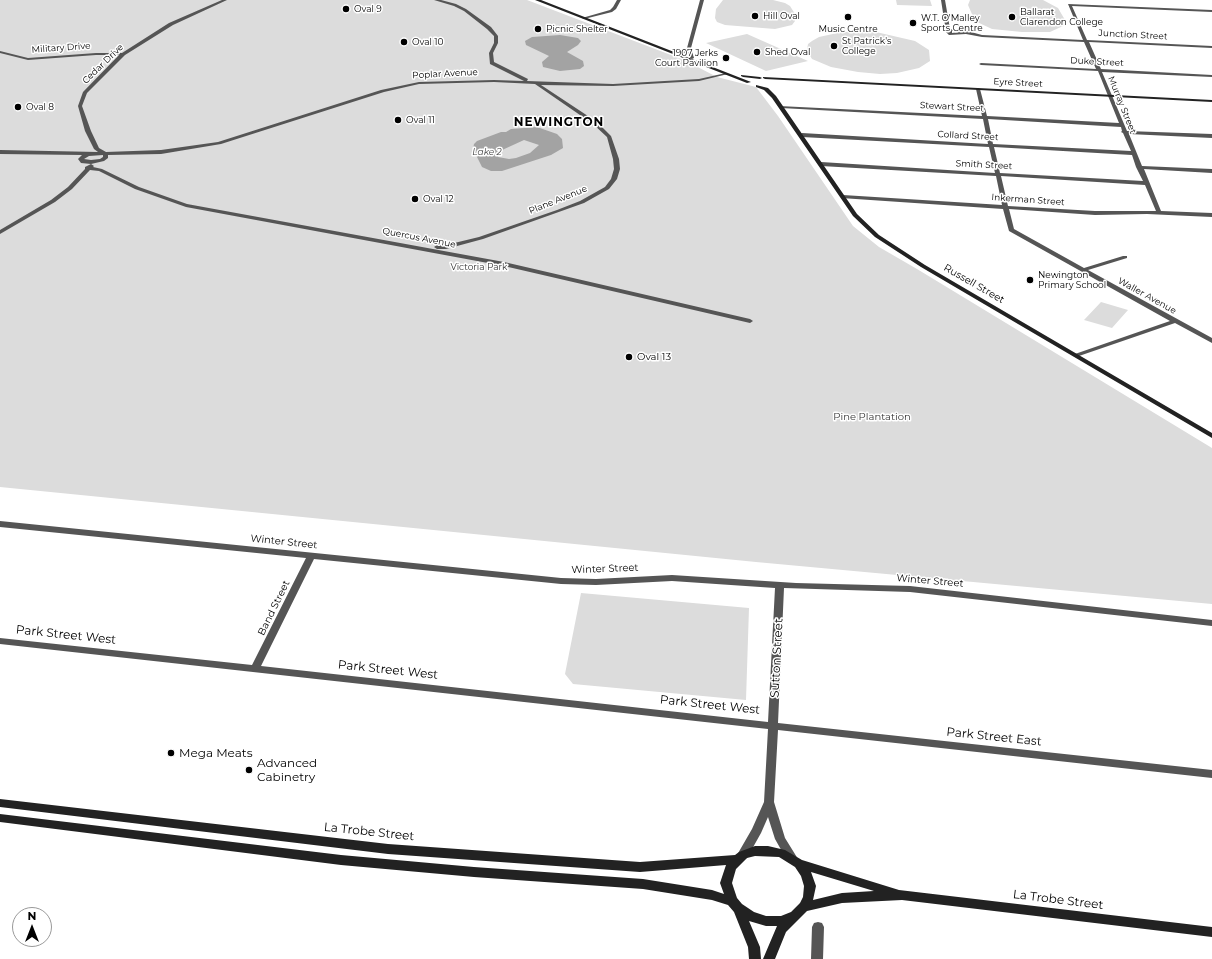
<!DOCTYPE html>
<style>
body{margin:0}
#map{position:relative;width:1212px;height:959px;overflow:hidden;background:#fff;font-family:Montserrat,sans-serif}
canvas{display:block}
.north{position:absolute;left:12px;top:907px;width:40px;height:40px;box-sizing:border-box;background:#fff;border:1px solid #999;border-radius:50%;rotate:0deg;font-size:11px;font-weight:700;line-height:16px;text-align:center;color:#000}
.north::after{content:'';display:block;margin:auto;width:14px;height:18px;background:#000;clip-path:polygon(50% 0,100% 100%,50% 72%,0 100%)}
</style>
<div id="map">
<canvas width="1212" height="959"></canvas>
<div class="north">N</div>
</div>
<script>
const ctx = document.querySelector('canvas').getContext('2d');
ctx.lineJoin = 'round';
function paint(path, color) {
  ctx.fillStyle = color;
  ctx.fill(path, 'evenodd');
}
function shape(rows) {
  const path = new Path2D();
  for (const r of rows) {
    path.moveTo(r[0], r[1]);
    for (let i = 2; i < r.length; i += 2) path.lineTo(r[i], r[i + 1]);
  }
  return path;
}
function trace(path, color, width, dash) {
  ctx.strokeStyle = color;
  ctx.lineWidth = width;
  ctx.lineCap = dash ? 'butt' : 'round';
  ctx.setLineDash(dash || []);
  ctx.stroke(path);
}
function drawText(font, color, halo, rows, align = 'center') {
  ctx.font = font + ' Montserrat,sans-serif';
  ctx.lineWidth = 3;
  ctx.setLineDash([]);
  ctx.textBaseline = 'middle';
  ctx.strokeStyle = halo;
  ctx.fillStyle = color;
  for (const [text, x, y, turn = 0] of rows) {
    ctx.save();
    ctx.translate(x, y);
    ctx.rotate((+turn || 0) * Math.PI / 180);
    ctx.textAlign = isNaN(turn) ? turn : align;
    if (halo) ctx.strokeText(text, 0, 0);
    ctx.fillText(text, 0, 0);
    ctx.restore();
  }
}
const green = shape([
 [0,0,527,0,684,60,717,77,756,87,778,116,853,226,879,247,917,269,1212,448,1212,604,756,562,0,487],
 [723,0,773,0,785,3,790,6,795,14,795,21,792,25,775,29,725,25,717,22,715,18,716,9],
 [896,0,930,0,932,6,897,5],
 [970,0,1043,0,1058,8,1065,20,1063,26,1050,32,1022,32,992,29,975,21,968,5],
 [842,32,876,32,915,41,929,50,930,61,919,68,897,73,880,74,858,72,831,67,812,59,809,54,807,50,808,44,812,41,819,37],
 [747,34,808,61,766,71,706,43],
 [1101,302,1128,310,1112,328,1084,320],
 [581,593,749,608,746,700,573,684,565,674]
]);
const water = shape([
 [560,35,578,38,581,41,578,45,567,52,583,61,584,66,580,69,560,71,543,67,542,62,549,56,526,45,525,41,532,37],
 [537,127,557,134,562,139,563,148,551,155,502,171,491,171,482,167,473,149,474,144,477,141,501,132,506,132,511,129],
 [524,140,539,145,530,153,516,158,509,159,498,157,500,151]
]);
const street = shape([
 [222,0,227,0,173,25,125,55,87,93,82,106,91,131,99,148,106,152,161,150,218,142,381,90,419,82,494,80,524,81,490,64,489,53,494,43,494,36,487,29,464,11,454,6,434,0,441,0,456,4,466,9,491,27,498,36,498,43,493,53,494,62,528,79,527,81,613,84,699,79,726,73,728,74,699,81,613,86,541,85,597,122,611,136,619,159,620,169,617,179,609,189,584,203,483,239,446,249,437,249,434,247,437,245,446,245,479,237,557,210,580,201,605,187,611,179,614,169,613,159,607,137,593,124,535,84,494,82,419,84,384,92,221,144,161,154,108,155,108,158,104,161,91,164,81,163,78,159,82,155,0,154,0,150,98,152,94,149,85,131,78,106,83,92,119,55,96,55,28,60,0,53,0,51,28,58,96,53,122,53,169,23,222,0],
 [103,155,103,157,100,159,91,160,84,159,89,156,103,155],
 [617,0,621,0,616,9,612,12,584,19,582,18,610,10,613,7,617,0],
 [700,0,704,0,691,48,694,58,692,59,690,58,688,52,679,55,677,54,684,51,687,48,700,0],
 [941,0,945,0,950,29,960,29,982,35,1083,40,1068,4,1212,10,1212,12,1072,6,1087,40,1212,46,1212,48,1089,42,1101,69,1212,75,1212,77,1102,72,1127,131,1212,134,1212,138,1129,134,1142,166,1212,169,1212,173,1144,169,1161,211,1212,213,1212,217,1147,214,1095,215,1009,209,1014,229,1084,268,1123,256,1127,256,1127,258,1088,270,1212,338,1212,343,1175,323,1079,356,1075,356,1074,355,1075,354,1170,321,1009,231,1003,209,841,198,841,196,843,195,1002,205,996,176,821,166,818,164,821,162,995,173,989,147,802,137,799,135,802,133,988,144,983,119,781,108,779,108,779,106,982,116,976,89,978,88,980,89,987,116,1119,123,1098,71,981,65,979,64,981,63,1096,69,1084,42,982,37,966,34,949,35,946,32,941,0],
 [952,31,959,31,960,32,952,33,952,31],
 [988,119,1121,127,1122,131,1121,132,1123,133,1131,151,993,144,988,119],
 [994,147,1132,155,1136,167,1143,181,1000,173,994,147],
 [1001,176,1145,185,1156,211,1095,211,1008,206,1001,176],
 [91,164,94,166,93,167,102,169,139,187,187,204,504,262,750,319,753,321,750,323,504,266,186,207,135,189,99,171,90,170,72,189,55,202,0,234,0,230,51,200,68,187,85,169,85,167,91,164],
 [0,521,561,578,596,579,672,575,796,583,910,586,1212,620,1212,626,910,592,784,588,778,723,1212,770,1212,778,778,730,774,802,785,838,798,859,796,862,792,864,788,862,775,839,768,817,761,833,747,858,743,860,739,858,737,855,752,829,764,802,768,729,0,644,0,638,252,665,306,558,0,527,0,521],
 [314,559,561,584,596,585,672,581,775,588,768,722,261,666,314,559],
 [818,922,822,923,824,927,823,959,811,959,812,927,814,923,818,922]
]);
const secondary = shape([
 [535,0,541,0,751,82,747,83,535,0],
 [741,75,760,77,762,78,760,79,743,77,741,76,741,75],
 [763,77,1212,100,1212,102,765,79,763,78,763,77],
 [756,85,768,88,776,96,857,214,879,235,925,265,1212,433,1212,438,921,267,875,237,853,216,772,98,764,90,756,87,756,85],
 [0,799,388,844,640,862,735,855,739,852,755,846,768,846,785,850,802,860,899,890,1212,927,1212,937,902,900,842,903,807,911,786,932,775,959,763,959,777,926,766,926,749,921,760,947,761,959,749,959,748,947,734,912,728,905,712,900,643,889,474,877,341,865,0,822,0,814,341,855,474,867,643,879,712,890,724,894,720,883,726,865,640,872,388,854,0,807,0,799],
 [755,856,779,857,795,867,801,876,804,886,803,897,800,903,791,912,781,916,766,916,754,912,742,904,737,898,732,883,736,869,747,858,755,856],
 [811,872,874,891,842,893,813,900,816,886,811,872]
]);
const markers = [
 [346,9,4,"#000"],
 [755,16,4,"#000"],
 [848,17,4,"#000"],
 [1012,17,4,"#000"],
 [913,23,4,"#000"],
 [538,29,4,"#000"],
 [404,42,4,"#000"],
 [834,46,4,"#000"],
 [757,52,4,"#000"],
 [726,58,4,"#000"],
 [18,107,4,"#000"],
 [398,120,4,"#000"],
 [415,199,4,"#000"],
 [1030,280,4,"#000"],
 [629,357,4,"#000"],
 [171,753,4,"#000"],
 [249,770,4,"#000"]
];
const farPoinames = [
 ["Oval 9",354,9],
 ["Ballarat",1020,12],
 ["Clarendon College",1020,22],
 ["Hill Oval",763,16],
 ["W.T. O'Malley",921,18],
 ["Sports Centre",921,28],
 ["Picnic Shelter",546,29],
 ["Music Centre",848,29,"center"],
 ["St Patrick's",842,41],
 ["College",842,51],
 ["Oval 10",412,42],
 ["Shed Oval",765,52],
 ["1907 Jerks",718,53,"right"],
 ["Court Pavilion",718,63,"right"],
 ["Oval 8",26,107],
 ["Oval 11",406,120],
 ["Oval 12",423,199],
 ["Newington",1038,275],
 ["Primary School",1038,285]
];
const farStreetnames = [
 ["Junction Street",1133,35,3],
 ["Military Drive",61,48,-4],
 ["Duke Street",1097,62,3],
 ["Cedar Drive",103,64,-44],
 ["Poplar Avenue",445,74,-3],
 ["Eyre Street",1018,83,3],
 ["Murray Street",1122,105,68],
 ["Stewart Street",952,107,3],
 ["Collard Street",968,136,3],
 ["Smith Street",984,165,3],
 ["Plane Avenue",558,200,-22],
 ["Inkerman Street",1028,200,4],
 ["Quercus Avenue",419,238,11],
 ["Waller Avenue",1147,296,29]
];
const farWaternames = [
 ["Lake 2",487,152]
];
const farParknames = [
 ["Victoria Park",479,267]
];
const streetNames = [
 ["Russell Street",974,284,30],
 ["Winter Street",284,542,6],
 ["Winter Street",605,569,-2],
 ["Winter Street",930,581,5],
 ["Band Street",274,608,-64]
];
const poiNames = [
 ["Oval 13",637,357]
];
const parkNames = [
 ["Pine Plantation",872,417]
];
const farDistrictnames = [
 ["NEWINGTON",559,122]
];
const nearStreetnames = [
 ["Park Street West",66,635,6],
 ["Sutton Street",777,658,-87],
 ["Park Street West",388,670,6],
 ["Park Street West",710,705,6],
 ["Park Street East",994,737,6],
 ["La Trobe Street",369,832,6],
 ["La Trobe Street",1058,900,7]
];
const nearPoinames = [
 ["Mega Meats",179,753],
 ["Advanced",257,763],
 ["Cabinetry",257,777]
];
paint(green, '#dcdcdc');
paint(water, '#a3a3a3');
paint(street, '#555');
paint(secondary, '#222');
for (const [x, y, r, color] of markers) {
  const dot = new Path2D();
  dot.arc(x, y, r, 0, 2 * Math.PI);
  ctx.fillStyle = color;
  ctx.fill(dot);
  trace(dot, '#fff', 1.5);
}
drawText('9px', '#000', '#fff', farPoinames, 'left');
drawText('9px', '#000', '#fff', farStreetnames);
drawText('italic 9px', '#444', '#fff', farWaternames);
drawText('9px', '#333', '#fff', farParknames);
drawText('10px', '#000', '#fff', streetNames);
drawText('10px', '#000', '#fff', poiNames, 'left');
drawText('10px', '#333', '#fff', parkNames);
ctx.letterSpacing = '1px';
drawText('bold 12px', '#000', '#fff', farDistrictnames);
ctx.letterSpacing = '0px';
drawText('12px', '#000', '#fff', nearStreetnames);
drawText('12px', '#000', '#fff', nearPoinames, 'left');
</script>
